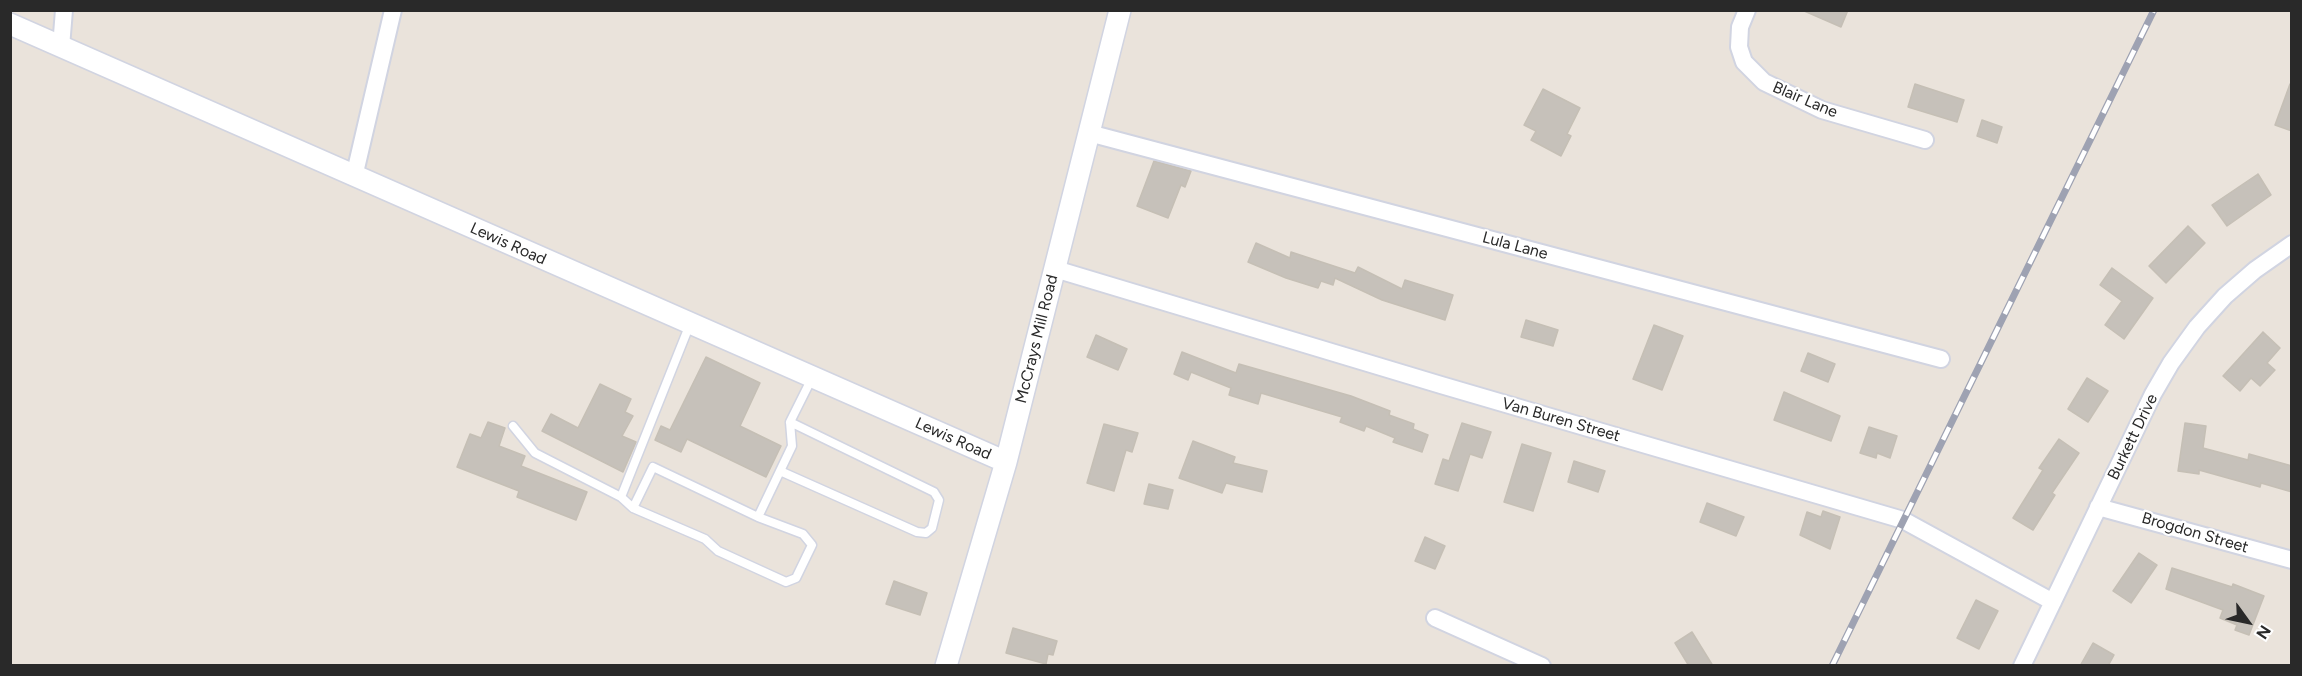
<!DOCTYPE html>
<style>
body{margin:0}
#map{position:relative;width:2302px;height:676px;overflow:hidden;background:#eae3db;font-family:Figtree,sans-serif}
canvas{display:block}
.frame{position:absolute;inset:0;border:12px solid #292929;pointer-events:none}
.north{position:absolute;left:2218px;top:592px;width:60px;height:60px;-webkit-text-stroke:4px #fff;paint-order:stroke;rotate:123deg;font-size:16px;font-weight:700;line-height:24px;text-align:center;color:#292929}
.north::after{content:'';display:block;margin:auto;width:21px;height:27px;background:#292929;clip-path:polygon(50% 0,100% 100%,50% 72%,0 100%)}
</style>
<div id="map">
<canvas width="2302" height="676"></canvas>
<div class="frame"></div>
<div class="north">N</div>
</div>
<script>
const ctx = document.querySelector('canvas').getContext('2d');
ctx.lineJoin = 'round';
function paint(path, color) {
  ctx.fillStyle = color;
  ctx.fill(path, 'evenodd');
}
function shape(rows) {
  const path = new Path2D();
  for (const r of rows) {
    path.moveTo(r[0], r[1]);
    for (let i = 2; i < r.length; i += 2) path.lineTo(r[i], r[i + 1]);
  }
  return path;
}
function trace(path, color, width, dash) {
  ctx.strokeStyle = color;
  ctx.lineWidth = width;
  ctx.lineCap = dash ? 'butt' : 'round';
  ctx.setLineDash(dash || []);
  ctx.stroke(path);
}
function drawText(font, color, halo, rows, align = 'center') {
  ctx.font = font + ' Figtree,sans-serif';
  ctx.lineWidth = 4.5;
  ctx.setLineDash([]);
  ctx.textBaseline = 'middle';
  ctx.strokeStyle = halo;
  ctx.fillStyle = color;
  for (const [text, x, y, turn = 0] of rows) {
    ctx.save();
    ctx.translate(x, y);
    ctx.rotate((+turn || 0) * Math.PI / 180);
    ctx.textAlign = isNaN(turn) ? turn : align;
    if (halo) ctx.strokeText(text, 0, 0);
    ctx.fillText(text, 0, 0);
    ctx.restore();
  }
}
const building = shape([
 [1802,10,1848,10,1841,27,1802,10],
 [1915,84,1964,100,1957,122,1908,107,1915,84],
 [2290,84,2292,84,2292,131,2275,125,2290,84],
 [1543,89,1580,108,1567,134,1571,136,1561,156,1531,140,1536,131,1524,125,1543,89],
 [1982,120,2002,127,1997,143,1977,136,1982,120],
 [1154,161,1191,171,1185,187,1181,185,1168,218,1137,206,1154,161],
 [2258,174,2271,195,2227,226,2212,205,2258,174],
 [2188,226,2205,243,2166,283,2149,266,2188,226],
 [1256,243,1290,258,1291,252,1355,273,1358,267,1402,289,1405,280,1453,295,1445,320,1382,300,1335,278,1333,285,1321,281,1318,288,1286,278,1248,262,1256,243],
 [2112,268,2153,298,2124,339,2105,325,2122,301,2100,285,2112,268],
 [1526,320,1558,330,1553,346,1521,337,1526,320],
 [1654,325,1683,336,1662,390,1633,379,1654,325],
 [2263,332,2280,348,2267,363,2275,370,2260,386,2251,378,2240,391,2223,376,2263,332],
 [1096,335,1127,349,1118,370,1087,357,1096,335],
 [1182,352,1236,373,1239,364,1351,396,1390,411,1389,415,1414,424,1413,429,1428,435,1422,452,1393,442,1395,438,1366,426,1364,431,1340,422,1342,417,1261,393,1258,404,1229,395,1231,388,1191,372,1188,380,1174,374,1182,352],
 [1808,353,1835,364,1828,382,1801,371,1808,353],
 [706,357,760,383,740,426,781,446,766,477,687,439,681,452,655,440,661,426,670,430,706,357],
 [2087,378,2108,391,2088,422,2068,409,2087,378],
 [600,384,631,399,625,412,633,416,622,436,636,442,623,472,542,431,551,414,578,428,600,384],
 [1784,392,1840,416,1831,441,1774,420,1784,392],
 [488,422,505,428,499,446,525,456,521,466,587,492,576,520,517,497,519,491,457,467,470,434,481,438,488,422],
 [1462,423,1491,432,1482,458,1470,454,1458,491,1435,484,1443,459,1449,461,1462,423],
 [2185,423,2206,426,2203,448,2248,460,2249,454,2292,466,2292,492,2261,483,2260,487,2199,470,2199,474,2178,471,2185,423],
 [1104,424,1138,433,1132,452,1126,450,1114,491,1087,483,1104,424],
 [1869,427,1897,436,1890,458,1877,453,1876,458,1860,453,1869,427],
 [2059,439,2079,453,2052,493,2055,495,2033,530,2013,518,2043,470,2039,468,2059,439],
 [1193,441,1235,457,1233,463,1267,471,1262,492,1226,483,1222,493,1179,478,1193,441],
 [1522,444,1551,453,1533,511,1504,502,1522,444],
 [1574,461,1605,471,1598,492,1568,482,1574,461],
 [1149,484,1173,490,1168,509,1144,504,1149,484],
 [1707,503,1744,517,1736,536,1700,522,1707,503],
 [1823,511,1840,517,1830,549,1800,535,1807,512,1821,517,1823,511],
 [1425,537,1445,546,1435,569,1415,561,1425,537],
 [2139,553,2157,565,2131,603,2113,591,2139,553],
 [2172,568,2232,587,2233,584,2264,596,2249,635,2235,630,2237,625,2220,618,2223,610,2166,589,2172,568],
 [894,581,927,593,920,615,886,604,894,581],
 [1976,600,1998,611,1979,649,1957,638,1976,600],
 [1013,628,1057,641,1053,655,1048,654,1046,664,1006,653,1013,628],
 [1692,632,1713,666,1689,666,1675,643,1692,632],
 [2093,643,2114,655,2108,666,2080,666,2093,643]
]);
const service = shape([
 [513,426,535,453,621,497,633,508],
 [780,471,917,532,926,533,932,528,939,500,934,492,790,422],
 [621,497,690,324],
 [758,517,653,467,633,508,705,539,718,551,786,582,796,578,812,545,803,534,758,517,792,446,790,422,812,378]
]);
const minor = shape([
 [1747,10,1740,27,1739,47,1744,62,1764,82,1822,110,1925,140],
 [61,47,64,10],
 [1089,133,1941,359],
 [354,177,393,10],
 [1055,269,1441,385,1903,520,2053,602],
 [2098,507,2292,560],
 [1435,618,1542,666],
 [2022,666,2153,394,2171,363,2197,327,2225,296,2255,270,2292,244]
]);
const tertiary = shape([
 [10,24,1006,462],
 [946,666,1006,462,1120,10]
]);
const rail = shape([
 [1832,666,2154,10]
]);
const streetNames = [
 ["Blair Lane",1805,100,23],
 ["Lewis Road",508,244,24],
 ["Lula Lane",1515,246,15],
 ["McCrays Mill Road",1037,339,-76],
 ["Van Buren Street",1561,420,16],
 ["Burkett Drive",2133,437,-64],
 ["Lewis Road",953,439,24],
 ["Brogdon Street",2195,533,16]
];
paint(building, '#c6c1ba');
trace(building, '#c5bfb5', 1.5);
trace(service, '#d1d4e1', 11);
trace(minor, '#d1d4e1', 20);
trace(tertiary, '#d1d4e1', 24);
trace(service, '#fff', 8);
trace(minor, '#fff', 16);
trace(tertiary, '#fff', 21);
trace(rail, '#9ea2b2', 7);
trace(rail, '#fff', 4.5, [14]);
drawText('16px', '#292929', '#fff', streetNames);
</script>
